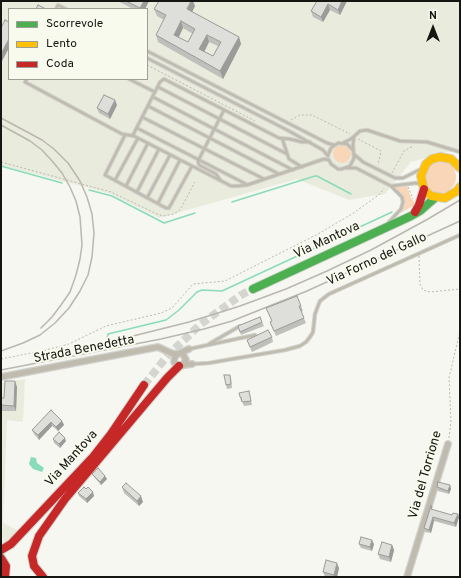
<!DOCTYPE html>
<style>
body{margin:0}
#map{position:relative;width:461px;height:578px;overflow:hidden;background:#f6f7f0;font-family:Overpass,sans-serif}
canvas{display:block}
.frame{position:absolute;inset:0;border:2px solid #151511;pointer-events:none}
.legend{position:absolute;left:8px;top:8px;width:140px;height:72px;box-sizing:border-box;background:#f8faed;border:1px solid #9d9e95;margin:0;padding:5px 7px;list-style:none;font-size:12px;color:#151511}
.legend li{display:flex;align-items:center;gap:8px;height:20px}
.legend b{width:20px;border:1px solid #9d9e95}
.north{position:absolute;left:413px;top:8px;width:40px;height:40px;-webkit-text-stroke:3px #f8faed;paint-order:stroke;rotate:0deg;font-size:11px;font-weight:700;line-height:16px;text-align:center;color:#151511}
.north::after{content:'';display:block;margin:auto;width:14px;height:18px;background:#151511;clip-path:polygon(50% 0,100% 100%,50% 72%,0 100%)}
</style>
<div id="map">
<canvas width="461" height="578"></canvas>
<div class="frame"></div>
<ul class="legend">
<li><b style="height:5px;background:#4caf50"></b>Scorrevole</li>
<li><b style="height:5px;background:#ffc107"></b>Lento</li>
<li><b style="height:5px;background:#c62828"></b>Coda</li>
</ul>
<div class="north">N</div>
</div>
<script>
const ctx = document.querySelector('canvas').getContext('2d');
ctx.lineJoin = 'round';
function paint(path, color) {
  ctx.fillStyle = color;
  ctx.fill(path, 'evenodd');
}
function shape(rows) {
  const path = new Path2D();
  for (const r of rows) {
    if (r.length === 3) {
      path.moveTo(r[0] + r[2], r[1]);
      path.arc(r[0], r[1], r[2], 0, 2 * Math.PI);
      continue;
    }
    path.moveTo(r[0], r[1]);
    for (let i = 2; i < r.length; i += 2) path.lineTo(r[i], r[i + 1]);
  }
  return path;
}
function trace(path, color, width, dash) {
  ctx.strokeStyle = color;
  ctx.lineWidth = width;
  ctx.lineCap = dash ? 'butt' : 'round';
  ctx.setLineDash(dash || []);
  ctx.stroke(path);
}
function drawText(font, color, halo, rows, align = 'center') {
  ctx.font = font + ' Overpass,sans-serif';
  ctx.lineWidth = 4;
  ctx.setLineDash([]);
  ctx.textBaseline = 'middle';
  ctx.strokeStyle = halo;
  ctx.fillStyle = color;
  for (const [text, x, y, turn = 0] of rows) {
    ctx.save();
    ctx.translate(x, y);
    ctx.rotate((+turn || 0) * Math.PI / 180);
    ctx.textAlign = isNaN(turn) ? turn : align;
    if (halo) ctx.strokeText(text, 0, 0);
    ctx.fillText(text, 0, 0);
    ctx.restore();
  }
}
const built = shape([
 [1,1,460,1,460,152,446,152,411,162,385,194,349,200,297,179,159,218,111,194,1,165],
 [9,9,147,9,147,79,9,79],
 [25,379,23,422,7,420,3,523,17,530,17,533,8,543,1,547,1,383]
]);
const green = shape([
 [342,154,9],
 [440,177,16],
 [407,186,411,198,416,204,399,214,404,205,404,199,401,194,393,187,398,187]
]);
const water = shape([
 [31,457,36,458,37,463,44,468,42,472,33,469,29,464]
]);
const stream = shape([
 [1,166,62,183],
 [89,190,112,196,164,223,195,213],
 [232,202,315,176,317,176,351,194],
 [107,339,108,334,166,320,179,310,197,292,202,290,222,291,392,212]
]);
const primaryTunnel = shape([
 [144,385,168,355,201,324,241,295,253,289]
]);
const path = shape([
 [147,65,255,121],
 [291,120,300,115,312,115,350,134],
 [358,139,381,151,378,165],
 [1,162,111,192,157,214,163,216,174,214,180,210,195,182],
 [392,173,404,151,413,146],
 [408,187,413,199],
 [419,256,420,284,423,290,430,292,460,289],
 [1,359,46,350,69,344,106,326,161,313,172,308,193,284,225,281,318,234,352,214,380,194,384,188],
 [449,438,451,421,449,378,460,331]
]);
const lane = shape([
 [56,9,58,5,66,9],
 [147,51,327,143,334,145],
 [147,58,289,131,323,150,328,156],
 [27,79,25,82,122,134,134,136,231,186,238,186,247,185,324,159,329,160],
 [129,79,155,92],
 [158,87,287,154],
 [153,97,293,170],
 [148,106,279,174],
 [142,117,264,179],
 [137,128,246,184],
 [125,135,105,175,166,208,169,208,192,166],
 [133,135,160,82,164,79,279,138,290,139,302,142,310,142],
 [282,138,289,159,302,167],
 [343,143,351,139,360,131,367,130,400,141,427,142,460,152],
 [328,155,331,148,338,143,347,144,353,150],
 [355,155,363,162,395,178,403,178,421,169],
 [329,160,331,164,338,169,342,169,350,166,354,158,353,145,354,137],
 [347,168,356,168,391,186,416,183,420,184],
 [115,180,138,138],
 [221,181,216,174,199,165,198,161,224,110],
 [126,186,148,143],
 [137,192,159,149],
 [147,198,170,155],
 [158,203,180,160],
 [388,223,401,209,403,202,402,197,391,186],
 [209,344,240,326],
 [189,349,255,335],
 [193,364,209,363,285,350,300,346,306,342,310,337,313,332,315,314,318,306,320,301,329,294,460,235]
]);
const street = shape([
 [180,353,189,349],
 [184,365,192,364],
 [1,377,158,347,171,353,175,354,178,354,180,353,183,354,186,360,182,366,177,366,174,362,175,356,178,354],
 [407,577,448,444]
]);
const fast = shape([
 [253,289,411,216,420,211,436,197]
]);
const slow = shape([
 [460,168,451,159,440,157,432,159,426,164,421,176,424,189,431,196,445,198,457,191,460,187]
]);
const jam = shape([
 [415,212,419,205,424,189],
 [1,550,11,544,93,457,111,434,144,385],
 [1,558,6,566,5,577],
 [43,577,34,566,32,556,39,536,65,499,167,378,179,366]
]);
const rail = shape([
 [1,118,42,140,54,149,68,163,80,181,87,197,92,214,94,233,92,257,88,275,80,291,69,308,55,323,40,335,23,343,1,351],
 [1,125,30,141,42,150,53,162,62,173,70,187,76,201,80,217,82,245,80,259,76,275,70,292,61,305,52,317,41,328],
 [85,348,189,322,240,306,286,289,327,271,371,250,428,219,460,200],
 [1,370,161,339,204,329,232,321,307,291,460,221]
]);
const wall = shape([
 [118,1,149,1,145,9,133,9],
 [314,1,347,1,340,15,330,10,323,22,313,17,311,11,316,2],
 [195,6,192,12,239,37,241,44,223,79,158,42,156,35,164,20,157,16,154,9],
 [183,28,193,34,188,42,179,37],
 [209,42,218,46,213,56,204,52],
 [117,105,110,119,99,113,97,108],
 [297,296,303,311,301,312,306,323,276,336,270,322,272,321],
 [260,317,264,326,241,335,238,326],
 [272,337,273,342,252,352,247,340],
 [230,375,231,378,232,388,227,389,226,385],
 [17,387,16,411,1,411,1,398,4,398],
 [250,395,252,405,244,406,242,401,241,401,240,397],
 [51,410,62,421,64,425,58,431,52,426,39,440,34,434,32,430],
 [53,439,66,441,60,448,54,443],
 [92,474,105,476,107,479,101,485,94,477],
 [450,485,451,489,449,494,438,491,437,487],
 [122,487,143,502,139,506,124,493],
 [78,493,94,496,87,503,79,496],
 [433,510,452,515,458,514,459,517,456,527,434,521,431,533,425,532,424,528],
 [359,544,374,544,372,551,361,548],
 [392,545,394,550,391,562,380,559,378,554],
 [339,568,337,577,325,577,323,572]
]);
const shadedWall = shape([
 [144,1,149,1,145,9,140,9],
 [191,1,193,1,195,6,190,16,187,9],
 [342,1,347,1,340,15,338,10],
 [328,4,330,10,323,22,321,17],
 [181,21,183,28,176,42,174,35],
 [207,35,209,42,202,56,199,49],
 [239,37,241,44,223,79,220,71],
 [9,39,9,48,1,63,1,54],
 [115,100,117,105,110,119,108,114],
 [15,381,17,387,16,411,14,406],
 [62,421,64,425,58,431,56,427],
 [51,422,52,426,39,440,38,435],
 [65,438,66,441,60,448,59,444],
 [105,476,107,479,101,485,100,482],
 [450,485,451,489,449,494,448,491],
 [93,492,94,496,87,503,86,499],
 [141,496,143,502,139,506,137,501],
 [458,514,459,517,456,527,454,523],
 [433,517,434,521,431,533,429,530],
 [372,540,374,544,372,551,370,547],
 [392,545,394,550,391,562,389,557],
 [337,563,339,568,337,577,335,577,334,575]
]);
const building = shape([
 [126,1,144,1,140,8,126,1],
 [159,1,191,1,187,9,239,37,220,71,156,35,166,15,154,9,159,1],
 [181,21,195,29,188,42,174,35,181,21],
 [207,35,221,42,213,56,199,49,207,35],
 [317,1,342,1,338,10,328,4,321,17,311,11,317,1],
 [38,5,46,9,36,9,38,5],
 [5,20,9,22,9,39,1,54,1,28,5,20],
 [104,95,115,100,108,114,97,108,104,95],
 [297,296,301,306,299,306,304,318,274,331,270,322,272,321,266,308,297,296],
 [260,317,262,322,240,332,238,326,260,317],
 [268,330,272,337,250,347,247,340,268,330],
 [224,375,230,375,231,384,226,385,224,375],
 [5,381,15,381,14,406,1,405,1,398,4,398,5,381],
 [249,391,251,401,242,402,241,397,240,397,239,393,249,391],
 [51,410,62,421,56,427,51,422,38,435,32,430,51,410],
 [59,432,65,438,59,444,53,439,59,432],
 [98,468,105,476,100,482,92,474,98,468],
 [438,482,450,485,448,491,437,487,438,482],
 [126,483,141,496,137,501,122,487,126,483],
 [84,487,86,489,88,487,93,492,86,499,78,493,84,487],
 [431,506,432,506,431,509,452,515,453,513,458,514,454,523,433,517,429,530,424,528,431,506],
 [361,537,372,540,370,547,359,544,361,537],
 [382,542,392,545,389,557,378,554,382,542],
 [326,560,337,563,334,575,323,572,326,560]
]);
const streetNames = [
 ["Via Mantova",327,241,-25],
 ["Via Forno del Gallo",377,260,-25],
 ["Strada Benedetta",84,350,-11],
 ["Via Mantova",72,459,-48],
 ["Via del Torrione",426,475,-74]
];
paint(built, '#e9ebdd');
paint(green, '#fad6b8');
paint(water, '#8adbb9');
trace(stream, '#8adbb9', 1.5);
trace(primaryTunnel, '#d4d5cf', 8, [8, 4]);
trace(lane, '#d1d2cd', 4.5);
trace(street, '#d1d2cd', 8);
trace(fast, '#d1d2cd', 10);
trace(slow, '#d1d2cd', 10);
trace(jam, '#d1d2cd', 10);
trace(path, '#bbb9b0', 1, [2, 2]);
trace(lane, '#c0bbaf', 2.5);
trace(street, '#c0bbaf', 5.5);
trace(fast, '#4caf50', 8);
trace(slow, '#ffc107', 8);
trace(jam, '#c62828', 8);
trace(rail, '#bab7af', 1.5);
paint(wall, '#bfc0bc');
paint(shadedWall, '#9b9c99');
paint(building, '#dedfdb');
trace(building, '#9b9c99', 1);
drawText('13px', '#151511', '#f8faed', streetNames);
</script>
